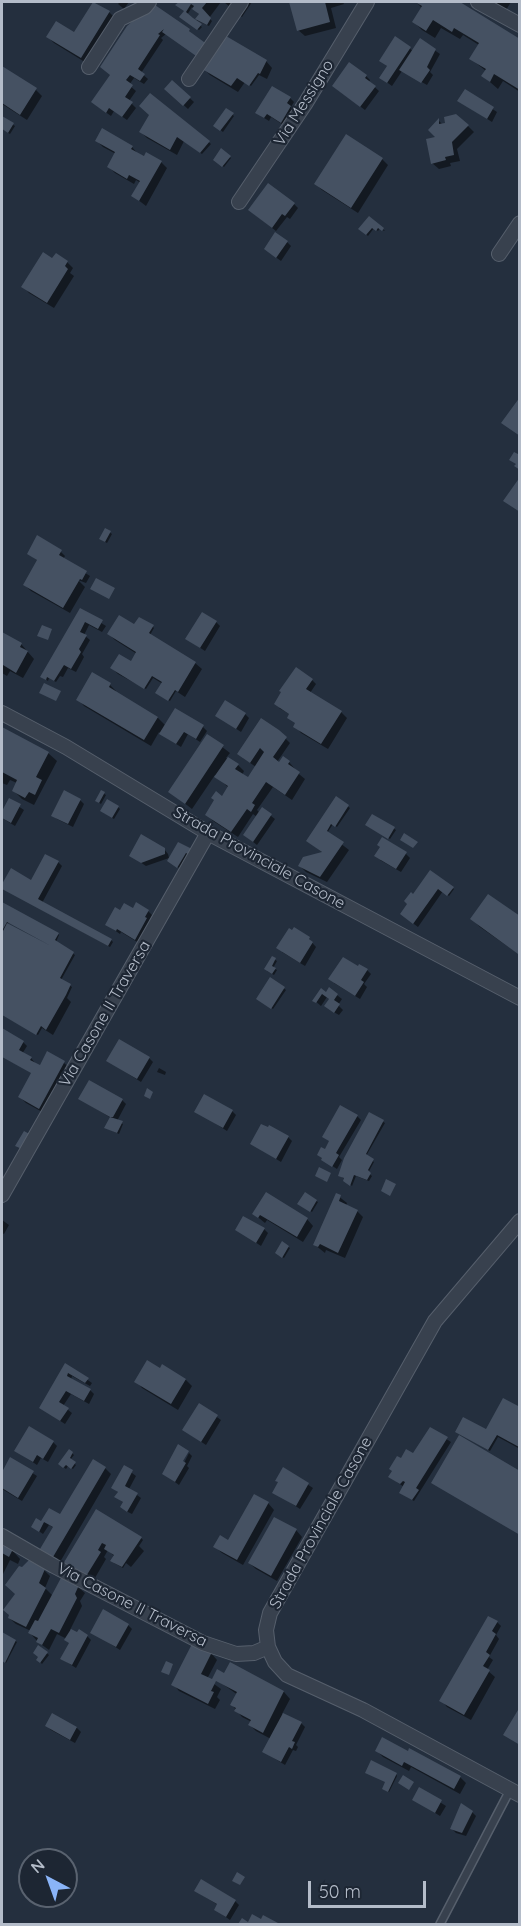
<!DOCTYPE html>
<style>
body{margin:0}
#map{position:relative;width:521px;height:1926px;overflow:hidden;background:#242f3e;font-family:Quicksand,sans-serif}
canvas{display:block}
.frame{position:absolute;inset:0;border:3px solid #b4bcc9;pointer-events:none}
.north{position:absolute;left:18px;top:1848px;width:60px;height:60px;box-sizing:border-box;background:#1d2633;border:2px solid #59626f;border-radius:50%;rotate:319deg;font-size:16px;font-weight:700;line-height:24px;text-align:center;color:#b4bcc9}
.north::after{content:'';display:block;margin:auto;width:21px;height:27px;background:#8ab4f8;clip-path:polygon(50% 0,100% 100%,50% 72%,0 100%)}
.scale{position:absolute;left:308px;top:1881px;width:118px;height:27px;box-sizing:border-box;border:3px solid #b4bcc9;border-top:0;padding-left:8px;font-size:18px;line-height:21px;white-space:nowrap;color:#b4bcc9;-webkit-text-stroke:4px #1d2633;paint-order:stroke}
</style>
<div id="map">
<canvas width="521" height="1926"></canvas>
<div class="frame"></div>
<div class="north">N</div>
<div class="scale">50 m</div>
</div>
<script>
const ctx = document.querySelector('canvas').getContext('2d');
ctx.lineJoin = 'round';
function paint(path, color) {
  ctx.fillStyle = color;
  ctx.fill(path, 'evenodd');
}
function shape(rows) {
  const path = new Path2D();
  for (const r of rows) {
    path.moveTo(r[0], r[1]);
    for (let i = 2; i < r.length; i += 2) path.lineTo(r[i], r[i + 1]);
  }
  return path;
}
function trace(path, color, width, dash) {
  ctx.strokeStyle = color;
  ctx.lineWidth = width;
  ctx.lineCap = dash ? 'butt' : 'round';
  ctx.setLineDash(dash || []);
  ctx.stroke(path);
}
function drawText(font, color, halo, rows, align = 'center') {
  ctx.font = font + ' Quicksand,sans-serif';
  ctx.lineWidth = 4.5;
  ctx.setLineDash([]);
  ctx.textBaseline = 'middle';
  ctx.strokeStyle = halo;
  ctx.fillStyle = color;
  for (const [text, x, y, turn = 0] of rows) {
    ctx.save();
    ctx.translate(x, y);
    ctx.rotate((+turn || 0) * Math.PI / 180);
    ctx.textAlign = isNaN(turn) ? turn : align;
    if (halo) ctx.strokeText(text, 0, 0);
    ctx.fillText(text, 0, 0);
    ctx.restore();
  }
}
const shadow = shape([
 [120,2,129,2,124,9,118,4],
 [181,2,221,2,209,18,212,21,209,26,196,20,200,15,192,7,187,15,202,27,199,30,183,18,185,11,177,5],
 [224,2,252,2,242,17],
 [291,2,343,2,344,4,331,8,336,28,305,36,298,30],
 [416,2,457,2,520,41,520,92,503,81,498,89,483,76,486,71,471,59,479,45,463,35,460,39,441,28,435,38,422,30,414,22,422,8],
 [491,2,511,2,506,10],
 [109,12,115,18,88,64,54,43,48,37,75,34],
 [128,27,189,31,193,35,166,34,161,38,163,40,141,73,148,79,144,84,134,78,129,85,136,91,129,101,136,108,127,120,114,111,111,116,97,106,111,75],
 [395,38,413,51,420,40,440,54,430,72,433,75,427,85,402,71,392,86,385,81,388,67,381,61],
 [266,61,272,68,267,79,259,75,251,86,245,82,238,92,210,75,204,69],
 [2,68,36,90,42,96,27,120,2,104],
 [366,76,370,80,369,82,379,91,365,110,338,90],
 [172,82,194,102,188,109,166,89],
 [465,91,497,112,492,122,459,101],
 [290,98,294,102,291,107,294,111,285,126,271,117,269,121,261,116],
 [227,110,234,116,223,132,215,126],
 [2,118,15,126,10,134,2,129],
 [439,121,443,125,468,126,474,132,457,149,460,161,450,163,451,166,439,169,432,163,437,138],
 [141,132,199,134,211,144,202,154,184,141,177,155,147,138],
 [96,140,132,147,138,154,161,162,167,168,146,206,133,196,141,183,136,180,134,184,115,173,109,167,116,154,103,147],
 [221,151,231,158,224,167,215,160],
 [382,159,388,165,358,213,322,190,316,184],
 [294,204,298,208,290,219,287,217,276,231,254,214],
 [369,218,385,231,384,231,380,228,378,231,374,228,368,236,360,229],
 [287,242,291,246,281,261,270,253],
 [53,260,67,262,73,268,70,273,74,276,54,308,29,293,23,286],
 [106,530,112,534,107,543,102,540],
 [61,552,65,556,63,559,90,576,86,583,78,580,85,587,70,613,31,591,25,585,38,561,28,553],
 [80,610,106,626,102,632,89,625,84,635,90,640,82,654,84,657,76,672,68,668,63,677,60,676,56,682,49,678,48,681,44,678],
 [216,622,220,626,205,651,187,639],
 [135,626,153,627,154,628,150,635,195,663,202,669,185,697,176,691,170,701,159,694,163,684,153,678,146,689,118,674,112,668,132,663,137,654,115,640,109,634],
 [2,633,21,644,34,659,23,678,10,671,7,676,2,673],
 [312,680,316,684,310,693,341,712,347,718,328,749,301,733,295,726,297,723,291,715,279,708],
 [110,685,116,691,115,693,158,718,166,726,203,727,207,731,200,742,188,734,181,747,165,737,159,732,151,746,84,706,78,699],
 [245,714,249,718,241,732,217,716],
 [2,729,48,753,57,761,34,805,22,799,14,791,17,783,10,780,7,785,2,783],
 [278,731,290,743,277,762,279,765,283,759,289,762,295,769,294,770,305,779,292,800,273,787,257,810,260,813,262,809,275,819,257,845,244,835,257,817,253,814,238,837,213,821,207,814,223,798,229,788,215,775,192,809,170,792,208,736,230,753,226,758,238,765,244,771,242,775,248,779,256,767,243,758],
 [101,792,106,795,101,804,98,802],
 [336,798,350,808,337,827,333,824,327,833,349,850,327,882,306,872,300,866,323,853,308,841],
 [9,800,24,810,15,826,2,818],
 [80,800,84,804,73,827,57,819,53,815],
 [118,807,120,809,114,819,104,813],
 [373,816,396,830,390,839,369,827],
 [179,844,193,852,182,870,169,861],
 [164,849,168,854,169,858,146,866,131,856],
 [406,854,410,858,401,872,380,860],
 [58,862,62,866,42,903,111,940,113,942,110,947,2,888,4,882,32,882],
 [430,872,454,889,449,896,443,891,418,927,406,918,414,896],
 [2,904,58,934,59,935,56,942,75,955,61,980,72,987,67,998,71,1002,53,1035,42,1028,38,1035,2,1015],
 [9,922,50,945,50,946,7,925],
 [133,911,148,911,152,915,149,921,150,923,139,943,121,932,120,934,107,925,120,912],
 [520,918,520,955,480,927,472,919],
 [295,929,309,939,316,947,305,966,282,952],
 [272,958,277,961,273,968,277,970,274,975,267,971],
 [358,968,367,970,371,974,364,984,367,987,360,999,334,983],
 [271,979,286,990,273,1009,260,1000],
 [329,989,342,999,338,1005,343,1010,339,1015,330,1010,330,1000,327,997,321,1006,314,1000,321,990,326,994],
 [2,1030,23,1042,27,1046,22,1054,31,1058,35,1063,34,1064,40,1067,48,1054,64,1063,71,1069,46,1114,26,1103,20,1097,33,1073,2,1057,3,1045,2,1044],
 [149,1058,153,1062,141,1082,108,1061],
 [159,1068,166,1072,165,1075,157,1072],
 [80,1099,122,1100,126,1104,117,1121,123,1124,119,1134,108,1129,111,1118],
 [196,1111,232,1111,236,1115,227,1131],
 [370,1114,385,1123,366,1156,374,1162,368,1173,372,1176,369,1181,356,1176,352,1186,342,1177],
 [357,1116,361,1120,339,1157,342,1160,337,1169,323,1160,331,1142,324,1136],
 [288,1137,292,1141,281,1162,252,1144],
 [337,1195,347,1203,346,1206,357,1211,363,1217,345,1258,326,1250,325,1253,315,1245],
 [316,1201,318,1202,312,1212,301,1205],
 [254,1214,307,1219,313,1226,303,1242,267,1220,265,1223],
 [2,1220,9,1225,4,1234,2,1233],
 [264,1229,268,1233,261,1246,237,1230],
 [288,1247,290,1248,284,1258,278,1255],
 [66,1365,92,1383,90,1386,72,1376,71,1380,90,1390,94,1394,89,1404,71,1394,63,1406,72,1413,65,1424,45,1411],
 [163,1366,186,1380,192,1386,178,1410,142,1388,136,1381,160,1370],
 [200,1405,221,1420,206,1445,188,1433],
 [520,1408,520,1449,498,1437,490,1451,458,1433,492,1434],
 [431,1429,451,1442,414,1501,402,1494,404,1487,390,1477,401,1460,413,1455],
 [53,1442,57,1446,48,1462,41,1458,37,1465,16,1451],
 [69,1451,74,1455,70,1460,76,1465,73,1469,68,1466,66,1469,60,1464],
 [189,1453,192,1456,187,1466,189,1468,179,1485,164,1474,178,1467,181,1469],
 [11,1459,37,1476,22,1501,2,1489,2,1475],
 [124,1467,136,1476,129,1489,141,1498,132,1514,126,1511,124,1503,116,1497,119,1493,113,1488],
 [105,1468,111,1474,60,1562,48,1555,42,1549,54,1528,49,1525,43,1534,33,1527,59,1516],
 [284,1469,313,1488,300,1509,274,1492],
 [268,1503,274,1510,243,1565,222,1553,215,1547,229,1542],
 [97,1511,141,1538,143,1540,139,1546,144,1551,131,1567,126,1563,123,1568,114,1563,115,1557,108,1550,104,1557,106,1559,92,1583,71,1570],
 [296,1530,302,1537,277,1581,256,1569,249,1563],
 [2,1545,12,1550,20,1559,18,1564,10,1560,2,1576],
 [44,1570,50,1576,45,1588,53,1596,62,1578,78,1587,85,1593,80,1601,82,1606,70,1630,78,1634,87,1636,91,1640,76,1668,62,1659,70,1644,67,1639,57,1634,49,1650,38,1642,30,1633,31,1631,16,1624,9,1618],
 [497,1622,501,1626,496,1635,499,1639,489,1657,493,1660,487,1670,495,1677,471,1720,447,1707,441,1700],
 [128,1625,132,1629,120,1650,92,1632],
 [2,1634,17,1642,6,1663,2,1661],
 [39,1647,49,1655,42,1664,38,1660,40,1657],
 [211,1653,217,1660,207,1679,221,1689,217,1697,220,1700,215,1709,179,1691,173,1684],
 [230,1664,284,1692,290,1699,282,1714,301,1723,305,1727,296,1745,298,1747,296,1751,293,1750,285,1765,264,1752,271,1739,256,1731,250,1725,252,1722,242,1717,232,1705,238,1695,214,1678,225,1675],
 [53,1715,77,1728,81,1732,75,1743,51,1730,47,1726],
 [377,1751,460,1777,466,1783,460,1794,411,1767,409,1771,383,1757],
 [396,1774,397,1776,389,1792,385,1790],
 [419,1789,446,1806,440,1816,413,1799],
 [472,1812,476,1816,466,1836,456,1833,452,1829],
 [200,1894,235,1901,239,1905,230,1920,216,1910,218,1905],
 [264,1917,277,1924,240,1924,242,1920,248,1924,261,1921]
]);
const building = shape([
 [93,2,110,11,81,58,46,37,56,21,74,32],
 [179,2,207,2,202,8,211,18,207,25,195,19,199,14,192,9,194,6,191,4,186,12,193,18,202,24,197,30,179,17,184,11,175,5],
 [289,2,325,2,330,22,297,31],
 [415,2,460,2,520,39,520,90,494,74,490,82,481,76,486,69,469,59,479,43,454,28,452,32,433,20,426,31,412,22,422,6],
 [155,5,190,29,189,31,208,45,199,58,162,32,164,29,158,34,160,35,138,69,145,74,140,81,130,75,126,80,133,85,125,97,133,102,122,117,109,108,106,113,91,102,110,75,100,67,127,26,143,12],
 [226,36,267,60,260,74,258,73,249,86,237,78,231,86,202,69],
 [395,36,411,47,387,83,379,78,387,66,379,61],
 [420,38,436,49,427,67,430,70,421,83,399,70],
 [349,62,367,75,365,78,376,86,360,107,332,86],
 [2,66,37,88,20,115,2,103],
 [172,80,191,97,183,106,164,89],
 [272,86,291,97,287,103,291,106,281,123,267,114,264,118,255,113],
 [465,89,494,107,487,119,457,101],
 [150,93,210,141,200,153,177,137,170,150,139,132,149,115,139,106],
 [226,108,234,113,220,131,213,126],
 [456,114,469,125,452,142,454,155,445,157,446,160,431,164,426,139,435,137,428,130,439,118,439,124,445,123,444,117],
 [2,116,14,123,8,133,2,129],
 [102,128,133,146,131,149,144,156,146,152,162,161,139,201,131,196,140,181,129,175,127,179,107,167,115,152,95,141],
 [346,134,383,158,351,208,314,184],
 [221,148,231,156,222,167,213,160],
 [268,183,295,203,285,216,282,214,272,228,248,210],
 [369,216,384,228,382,231,378,228,376,231,372,228,366,235,358,229],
 [275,232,288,241,276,258,264,249],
 [43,252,52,258,56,253,68,261,65,266,68,269,47,303,21,287],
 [520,397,520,436,501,423],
 [514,452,520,455,520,470,514,466,516,464,509,460],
 [520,477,520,512,503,501],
 [105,528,111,531,105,542,99,539],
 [37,535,62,550,59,555,87,571,82,580,80,579,63,608,23,585,37,560,27,554],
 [96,578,115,588,109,599,90,589],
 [80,608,103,620,98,629,85,622,80,632,87,635,79,649,81,652,71,669,64,665,54,681,47,677,46,680,40,677],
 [202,612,217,621,200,648,185,639],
 [119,615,134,624,139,617,154,625,149,633,196,662,178,692,175,690,168,701,155,693,162,682,152,676,144,689,110,668,119,654,131,661,136,652,107,634],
 [42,625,52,629,48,640,37,636],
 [2,632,22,643,20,647,28,651,16,673,3,665,2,668],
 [296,667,313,679,306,689,342,711,321,744,293,727,295,723,287,718,289,714,274,704,281,692,279,691],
 [92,672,111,683,109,687,158,717,144,740,76,700],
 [44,683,61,691,56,701,39,693],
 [225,700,246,713,236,729,215,716],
 [175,708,204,725,196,739,184,732,176,744,159,734],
 [261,718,279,730,287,737,273,757,279,762,283,756,290,761,288,764,300,772,285,795,266,782,252,803,255,805,251,812,247,809,231,832,205,815,214,800,211,798,216,791,222,796,228,786,214,777,228,757,239,764,235,769,248,777,264,752,260,748,250,763,237,754],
 [2,727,49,752,36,777,42,780,35,795,29,792,25,798,12,791,17,780,2,772],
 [207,734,224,745,185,804,168,792],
 [64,790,81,799,68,824,51,816],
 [101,790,105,792,99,803,95,801],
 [336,796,349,805,335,827,331,824,327,831,344,842,320,877,298,866,303,857,322,852,306,841],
 [9,798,21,804,11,823,2,818,2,811],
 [107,799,119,806,112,818,100,811],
 [262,807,272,814,253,842,243,835],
 [372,814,395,827,388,839,365,825],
 [404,833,418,842,413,848,400,840],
 [141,834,165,848,165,854,141,863,129,856],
 [382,837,407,852,396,869,374,856,380,847,377,845],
 [178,842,194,850,191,856,186,853,177,868,167,861],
 [45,854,59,861,38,899,112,939,108,946,2,889,2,884,11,868,31,880],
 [430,870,454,887,447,896,438,889,413,924,400,914,407,904,404,901,411,892,413,894],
 [488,894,520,916,518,954,470,919],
 [2,902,59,933,55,940,74,952,60,978,71,984,66,995,46,1030,41,1026,36,1035,2,1015,2,933,7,923,51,946,7,922,2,931],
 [136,902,149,910,145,917,147,918,135,940,117,929,116,931,105,925,115,907,120,910,124,903,133,908],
 [294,927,310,937,309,939,313,942,300,963,276,948,289,928,292,930],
 [272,956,276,958,272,966,276,968,272,974,264,969],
 [343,957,358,966,359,964,368,969,361,980,364,982,355,996,328,979],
 [270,977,285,987,271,1009,256,999],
 [329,987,338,994,334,1000,340,1004,334,1013,324,1006,329,999,322,994,316,1003,312,1001,321,988,326,992],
 [2,1028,24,1041,19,1050,32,1057,30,1060,40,1065,47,1051,65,1061,39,1109,18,1097,31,1073,2,1057],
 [119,1039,150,1057,137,1079,106,1061],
 [89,1080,123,1099,113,1117,110,1117,123,1121,117,1133,104,1128,110,1117,78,1099],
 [147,1088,153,1092,150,1099,144,1096],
 [204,1094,233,1110,223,1128,194,1112],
 [340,1105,358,1115,336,1153,339,1155,332,1167,321,1160,322,1158,317,1155,321,1147,325,1149,329,1141,322,1137],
 [369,1112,384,1120,366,1154,374,1159,368,1170,371,1173,367,1180,354,1175,350,1186,343,1181,344,1178,338,1176,344,1158],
 [261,1124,268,1127,269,1125,289,1136,276,1159,250,1144],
 [24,1131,33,1136,22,1149,15,1146],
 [319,1167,331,1173,327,1182,315,1176],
 [386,1179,396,1184,390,1196,381,1191],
 [266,1192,308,1218,297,1237,260,1215,258,1218,252,1214],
 [305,1192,317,1200,310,1212,297,1204],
 [336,1193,341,1195,339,1201,358,1210,338,1253,320,1244,318,1247,313,1245],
 [243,1216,265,1228,256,1243,235,1230],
 [282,1241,289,1246,282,1258,275,1253],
 [147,1360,160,1368,162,1364,186,1379,171,1404,134,1382],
 [65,1363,89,1378,85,1383,68,1373,67,1376,91,1389,84,1401,66,1391,59,1402,69,1408,60,1421,39,1408],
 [503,1398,520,1407,519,1447,497,1435,488,1450,455,1432,463,1417,486,1429],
 [199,1403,218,1415,201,1442,182,1430],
 [29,1426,54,1441,43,1459,37,1455,33,1462,14,1451],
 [430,1427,448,1437,416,1488,419,1490,412,1500,399,1493,405,1482,403,1481,400,1484,388,1477,392,1471,389,1469,397,1456,401,1458,406,1449,413,1453],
 [459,1435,520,1471,520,1535,431,1483],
 [178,1444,189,1451,183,1461,186,1463,175,1482,162,1474],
 [69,1449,73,1452,70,1458,76,1462,71,1469,66,1465,63,1468,58,1464],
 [10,1457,34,1471,18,1498,2,1488,2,1472],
 [93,1459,106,1467,53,1557,40,1549,53,1527,44,1522,39,1532,31,1527,36,1518,41,1521,49,1508,60,1514],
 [124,1465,133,1470,125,1486,138,1493,127,1512,120,1507,123,1502,114,1497,118,1492,111,1488],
 [283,1467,309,1483,296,1506,272,1493,278,1482,275,1481],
 [254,1494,269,1502,237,1560,213,1547,220,1535,228,1540],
 [96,1509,142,1537,122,1567,110,1561,114,1555,104,1549,106,1545,102,1543,98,1550,101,1552,85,1578,63,1564],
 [274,1517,297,1529,271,1576,248,1563],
 [2,1543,13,1549,9,1557,2,1553],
 [29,1560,45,1569,39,1583,46,1588,26,1627,8,1618,9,1615,3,1610,15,1594,5,1585,19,1566,22,1567],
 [62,1576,79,1585,75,1594,77,1598,59,1633,51,1629,42,1645,36,1642,38,1638,28,1633,35,1620,38,1621],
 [103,1609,129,1624,116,1647,90,1633],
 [488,1616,498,1621,492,1631,496,1634,486,1652,490,1655,483,1666,490,1670,464,1715,439,1701],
 [71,1629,77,1632,79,1629,88,1635,72,1665,60,1659,69,1643,64,1640],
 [2,1632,16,1640,5,1663,2,1661],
 [193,1642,212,1652,201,1674,212,1679,217,1669,224,1673,230,1662,284,1691,263,1733,248,1725,251,1720,234,1711,236,1708,230,1705,237,1692,216,1681,211,1691,214,1692,208,1704,171,1685],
 [38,1645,48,1652,40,1663,36,1660,38,1657,33,1653],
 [166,1661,173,1664,169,1675,161,1672],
 [518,1710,520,1711,520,1745,503,1735],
 [52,1713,77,1727,70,1740,45,1726],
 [283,1713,302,1722,292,1741,295,1742,292,1749,289,1747,281,1762,262,1752],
 [382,1737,408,1751,409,1748,461,1776,454,1789,404,1762,402,1766,375,1751],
 [371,1760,397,1773,388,1792,382,1789,385,1782,365,1773],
 [403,1775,414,1782,409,1790,398,1783],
 [419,1787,442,1800,435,1813,412,1800],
 [461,1803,473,1811,462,1833,450,1829],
 [237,1872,245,1877,240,1885,232,1881],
 [201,1879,236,1900,226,1917,214,1910,217,1904,194,1891],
 [252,1914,261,1919,263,1915,278,1923,277,1924,238,1924,242,1918,248,1922]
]);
const lane = shape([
 [440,1924,510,1790]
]);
const street = shape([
 [478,2,520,25],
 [89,67,120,19,145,7,149,2],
 [189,79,241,2],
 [239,202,305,104,367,2],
 [499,254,520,223],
 [2,713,66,747,208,833,520,998],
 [2,1195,208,833],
 [520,1221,435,1321,270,1613,266,1630,268,1647,275,1662,287,1675,363,1710,520,1795],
 [2,1536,54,1566,203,1643,236,1654,254,1653,268,1647]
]);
const streetNames = [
 ["Via Messigno",304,103,-58],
 ["Strada Provinciale Casone",259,858,29],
 ["Via Casone II Traversa",105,1014,-60],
 ["Strada Provinciale Casone",321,1523,-61],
 ["Via Casone II Traversa",132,1605,27]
];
paint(shadow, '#0007');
paint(building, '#455162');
trace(lane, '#565f6c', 10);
trace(street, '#565f6c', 16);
trace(lane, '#38414e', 7);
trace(street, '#38414e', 14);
drawText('16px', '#b4bcc9', '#1d2633', streetNames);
</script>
